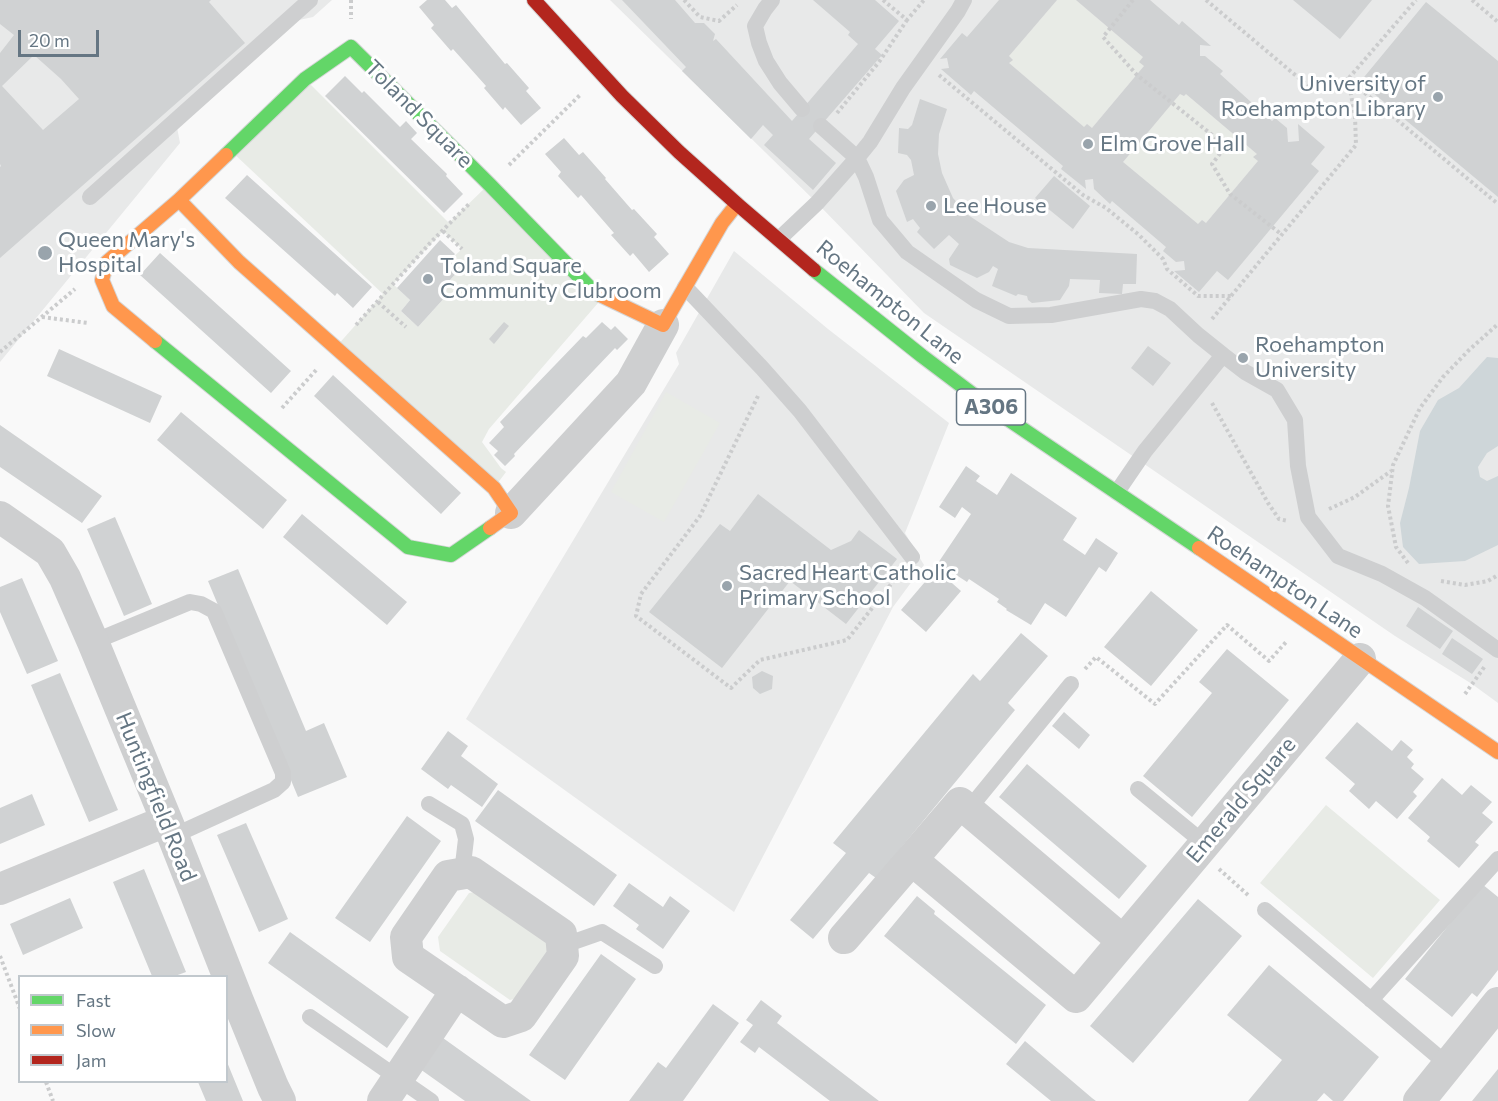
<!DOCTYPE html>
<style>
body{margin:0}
#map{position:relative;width:1498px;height:1101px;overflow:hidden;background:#f9f9f9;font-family:Commissioner,sans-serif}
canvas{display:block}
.legend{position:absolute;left:18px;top:975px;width:210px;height:108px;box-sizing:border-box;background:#fff;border:2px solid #c1c8cd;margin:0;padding:8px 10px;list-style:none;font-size:18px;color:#657683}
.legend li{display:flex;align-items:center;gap:12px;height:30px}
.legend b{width:30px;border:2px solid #c1c8cd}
.scale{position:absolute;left:18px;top:30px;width:81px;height:27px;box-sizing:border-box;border:3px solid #657683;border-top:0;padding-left:8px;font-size:18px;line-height:21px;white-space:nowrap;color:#657683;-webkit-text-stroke:4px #fff;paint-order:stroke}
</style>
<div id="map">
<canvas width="1498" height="1101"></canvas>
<ul class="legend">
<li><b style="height:8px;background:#63d668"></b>Fast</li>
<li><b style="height:8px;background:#ff974d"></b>Slow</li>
<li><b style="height:8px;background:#b3261e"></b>Jam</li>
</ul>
<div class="scale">20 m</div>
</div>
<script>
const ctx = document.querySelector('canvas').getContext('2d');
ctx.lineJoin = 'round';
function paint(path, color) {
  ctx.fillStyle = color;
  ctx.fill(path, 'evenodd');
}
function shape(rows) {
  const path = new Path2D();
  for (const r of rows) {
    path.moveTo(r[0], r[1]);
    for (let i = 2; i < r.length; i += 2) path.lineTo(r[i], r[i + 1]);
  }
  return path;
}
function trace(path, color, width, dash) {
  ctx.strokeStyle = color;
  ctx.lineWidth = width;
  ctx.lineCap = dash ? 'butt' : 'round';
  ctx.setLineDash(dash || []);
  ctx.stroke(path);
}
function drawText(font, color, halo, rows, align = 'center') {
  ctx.font = font + ' Commissioner,sans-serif';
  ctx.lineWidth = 6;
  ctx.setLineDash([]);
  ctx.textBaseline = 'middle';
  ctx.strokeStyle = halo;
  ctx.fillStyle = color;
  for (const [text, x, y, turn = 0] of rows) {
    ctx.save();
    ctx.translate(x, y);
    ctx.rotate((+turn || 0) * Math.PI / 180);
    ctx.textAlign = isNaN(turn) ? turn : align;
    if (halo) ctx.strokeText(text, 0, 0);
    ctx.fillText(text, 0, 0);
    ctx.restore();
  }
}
const built = shape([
 [0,0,332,0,313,17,285,23,176,122,180,143,0,362],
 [610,0,1498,0,1498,703,1472,684,1395,636,924,313,817,203],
 [734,251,828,329,949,423,905,533,924,565,893,607,734,912,466,719,679,364,676,353]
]);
const green = shape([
 [1057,0,1076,0,1143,57,1140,62,1144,66,1092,128,1087,124,1084,127,1009,63,1012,60,1009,56],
 [305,79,449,223,489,184,598,303,489,429,482,442,501,468,506,472,494,488,336,347,383,294,231,151],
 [443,231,462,249,450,260,460,269,441,290,447,295,418,327,401,311,410,300,393,284],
 [1180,94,1184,96,1186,94,1257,154,1254,157,1258,161,1206,223,1202,220,1198,224,1123,162],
 [666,392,720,423,664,522,611,492],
 [1326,805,1440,900,1373,978,1260,883],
 [482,891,551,939,551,953,521,997,510,1000,440,951,438,937,469,893]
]);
const water = shape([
 [1487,357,1498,358,1498,446,1487,453,1478,467,1480,477,1487,481,1498,476,1498,545,1465,561,1419,564,1403,547,1400,523,1409,488,1420,431,1438,400,1459,388]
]);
const building = shape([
 [0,0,211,0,209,2,245,43,0,258,0,167,1,166,0,164,0,53,14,35,0,24],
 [34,55,61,79,79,99,43,130,2,86],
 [427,0,445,0,452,8,456,5,505,64,507,63,529,88,526,91,541,108,521,125,505,107,503,110,484,88,486,86,453,49,451,51,431,28,434,25,419,7],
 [622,0,675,0,695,23,704,23,715,34,713,41,716,39,792,121,858,44,848,35,850,32,813,0,875,0,899,21,875,49,882,55,809,139,836,163,813,190,764,145,773,135,763,125,751,139,682,71,686,67],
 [999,0,1057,0,1009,56,1013,60,1009,63,1084,127,1087,124,1092,128,1144,66,1139,62,1143,57,1076,0,1150,0,1179,25,1182,21,1211,46,1200,45,1200,56,1205,56,1223,71,1220,74,1272,121,1275,118,1287,128,1288,142,1299,141,1298,124,1325,147,1311,164,1319,171,1228,280,1217,271,1199,292,1174,271,1185,270,1184,261,1176,262,1163,251,1166,247,1112,201,1110,204,1094,189,1093,179,1085,180,1086,189,1061,169,1063,166,974,91,971,95,941,69,949,68,947,58,940,59,962,33,967,37],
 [1180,94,1184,96,1186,94,1257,154,1253,157,1258,161,1206,223,1202,220,1198,224,1123,162],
 [1293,0,1372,0,1340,39],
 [1426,2,1498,61,1498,197,1360,82],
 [345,76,362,93,364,91,400,127,406,121,417,133,411,139,447,174,446,176,463,194,444,213,325,96],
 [920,99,947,109,939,134,938,154,942,173,953,198,968,215,1009,242,1028,248,1137,254,1136,284,1123,284,1122,294,1099,293,1100,280,1070,279,1069,286,1060,300,1032,303,1028,300,1027,296,1018,294,1016,296,992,286,998,269,993,266,989,272,977,278,950,265,949,259,959,244,949,235,934,249,917,232,920,228,913,219,907,222,896,191,904,180,914,175,911,160,907,155,898,153,899,128,908,129,912,125],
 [564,138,579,155,583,152,606,178,605,179,632,210,634,209,657,234,654,237,669,254,649,272,633,253,630,256,611,235,614,233,581,195,578,198,558,176,561,172,545,154],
 [247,175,372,287,353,308,337,293,335,296,225,198],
 [1054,176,1090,206,1073,229,1035,198],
 [440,240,455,254,450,260,460,269,441,290,447,295,418,327,401,311,410,300,397,288],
 [160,253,291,371,271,393,140,275],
 [504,322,509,326,494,344,489,339],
 [602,322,611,330,615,326,628,339,617,350,615,348,514,454,515,456,505,466,494,455,498,451,489,443,504,427,500,422,583,336,586,338],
 [1148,346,1171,363,1153,386,1131,368],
 [59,349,162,396,150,423,47,376],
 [333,375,461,493,441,514,314,396],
 [181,412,287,500,263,529,157,440],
 [0,425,102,496,82,523,0,467],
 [966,466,980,476,976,481,997,495,1011,473,1077,518,1063,540,1085,555,1096,538,1118,553,1106,572,1099,567,1066,617,1045,603,1031,625,1006,610,1007,609,997,602,999,599,969,579,967,582,938,563,971,514,962,507,955,518,939,507],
 [758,494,831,550,851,541,859,530,897,559,846,624,790,581,722,668,649,612,720,524,730,531],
 [302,514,407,602,387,625,283,537],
 [115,517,152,604,124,616,87,529],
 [238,569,306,731,324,723,347,777,298,797,208,581],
 [936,569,961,591,926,632,901,610],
 [22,578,58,661,27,674,0,612,0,587],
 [1151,591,1198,630,1151,686,1104,647],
 [1418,607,1453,631,1440,649,1406,626],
 [1021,633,1048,656,1008,703,1015,710,876,878,869,873,813,939,790,920,846,853,833,843,973,674,980,681],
 [1452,638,1483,659,1472,674,1442,654],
 [1227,649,1289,700,1192,817,1143,776,1212,693,1199,682],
 [762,671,773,676,772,689,760,694,753,688,752,677],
 [60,673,118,810,89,822,31,685],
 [1064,712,1090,735,1079,749,1052,726],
 [1357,722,1392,751,1401,740,1413,750,1407,757,1414,764,1411,768,1424,779,1413,792,1417,796,1397,819,1376,801,1369,809,1349,791,1355,784,1325,758],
 [448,731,468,746,461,756,498,784,482,807,451,785,448,789,421,769],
 [1027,764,1147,866,1119,899,999,797],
 [1442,778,1462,795,1471,785,1492,802,1482,813,1493,822,1475,842,1479,845,1459,868,1427,841,1430,837,1408,818],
 [498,790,617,875,594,906,475,821],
 [32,794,45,825,0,844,0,808],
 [407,816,441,841,370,942,335,918],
 [246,823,288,919,259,932,217,835],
 [144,869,186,972,175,976,152,976,113,882],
 [629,883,663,907,670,896,690,911,663,949,636,929,639,925,613,906],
 [1482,884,1498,897,1498,970,1477,997,1472,993,1452,1017,1405,979],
 [917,896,935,911,934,914,1046,1005,1016,1044,884,936],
 [70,898,83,928,23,955,10,924],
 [1198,899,1242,936,1133,1063,1090,1026],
 [290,932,409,1017,387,1048,268,963],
 [601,954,636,979,565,1080,529,1055],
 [1269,965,1379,1057,1343,1101,1333,1101,1324,1093,1317,1101,1248,1101,1282,1060,1227,1015],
 [761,1000,782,1016,777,1023,879,1101,830,1101,759,1047,755,1053,740,1042,753,1025,746,1020],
 [713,1004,739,1023,683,1101,629,1101,658,1062,666,1068],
 [443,1038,531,1101,465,1101,420,1069],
 [1025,1041,1092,1098,1096,1101,1051,1101,1006,1064],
 [227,1062,243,1101,206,1101,198,1082,226,1082],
 [1498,1069,1498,1101,1472,1101]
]);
const path = shape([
 [351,0,351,19],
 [684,0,700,17,719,21,737,5],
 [883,0,907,20,924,0],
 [1133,0,1103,37,1137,75,1226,146,1212,164,1230,194,1281,234],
 [1206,0,1313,90,1348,79,1498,204],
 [1472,0,1498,22],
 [939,75,1083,195,1106,208,1139,235,1163,259,1167,269,1198,296,1231,296],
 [837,113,879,62,907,20],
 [509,165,581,94],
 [443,231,462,249],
 [378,302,406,327],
 [42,317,88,323],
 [1212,319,1356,145,1355,116,1348,79,1416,0],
 [356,325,431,242,469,204],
 [0,352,75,289],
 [758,396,700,516,641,594,636,616,731,688,760,660,847,640,899,574],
 [1212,403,1268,503,1279,519,1288,521],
 [282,408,317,369],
 [1329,509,1355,497,1391,471],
 [1408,563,1396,547,1388,506,1393,465,1420,408,1443,377,1469,350,1498,324],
 [1441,581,1465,585,1488,581,1498,575],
 [1085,669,1096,657,1155,704,1227,625,1269,661,1286,642],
 [1465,694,1485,666],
 [1219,869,1249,896],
 [0,956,20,1009],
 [46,1082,53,1101]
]);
const lane = shape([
 [772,0,765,9,755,26,759,43,766,61,780,83,802,109],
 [964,0,958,11,903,88,870,142,857,158,866,177,880,220,907,252,976,300,1009,316,1051,315,1141,299,1155,301,1170,309,1198,335,1223,355],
 [90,197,310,0],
 [779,239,817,203,857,158,821,126],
 [685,287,762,368,800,411,912,557],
 [1117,492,1145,451,1223,355,1245,372,1277,390,1295,420,1298,466,1308,517,1338,556,1382,574,1425,598,1498,650],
 [93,642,190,602,201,604,214,611,283,773,283,782,274,790,173,836],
 [1138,789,1204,843],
 [429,804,462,824,466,839,462,873],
 [968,810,1071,684],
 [1265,910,1448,1065],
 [562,946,602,932,655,966],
 [1371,1000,1498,859],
 [310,1017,431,1101]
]);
const street = shape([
 [511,513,631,383,663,325],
 [0,517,50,552,65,578,93,642,173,836,238,1001,273,1087,280,1101],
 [912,860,1076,997,1360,659],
 [471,872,561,934,563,956,521,1016,503,1022,408,957,406,937,448,876,471,872],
 [0,889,166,821],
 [844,938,960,803,1123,941],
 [383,1101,457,990],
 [1419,1101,1498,1003]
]);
const fast = shape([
 [226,155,305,79,351,47,489,184,594,292,600,295],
 [814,270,922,356,987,405,1199,548],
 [155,341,408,547,451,555,490,528]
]);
const slow = shape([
 [179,200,239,262,494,488,511,513,490,528],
 [600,295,663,325,722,223,737,204],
 [155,341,113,306,102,280,107,262,179,200,226,155],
 [1199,548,1498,752]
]);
const jam = shape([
 [534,0,622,96,679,152,737,204,814,270]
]);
const markers = [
 [1438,97,6,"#99a4ac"],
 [1088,144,6,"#99a4ac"],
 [931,206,6,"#99a4ac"],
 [45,253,8,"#99a4ac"],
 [428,279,6,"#99a4ac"],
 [1243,358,6,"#99a4ac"],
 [727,586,6,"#99a4ac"]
];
const shields = [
 [991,407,69]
];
const shieldNames = [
 ["A306",991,407]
];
const poiNames = [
 ["University of",1426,84,"right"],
 ["Roehampton Library",1426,109,"right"],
 ["Elm Grove Hall",1100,144],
 ["Lee House",943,206],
 ["Queen Mary's",58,240],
 ["Hospital",58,265],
 ["Toland Square",440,266],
 ["Community Clubroom",440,291],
 ["Roehampton",1255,345],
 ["University",1255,370],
 ["Sacred Heart Catholic",739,573],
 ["Primary School",739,598]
];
const streetNames = [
 ["Toland Square",419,114,45],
 ["Roehampton Lane",890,302,39],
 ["Roehampton Lane",1285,582,34],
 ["Huntingfield Road",156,797,68],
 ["Emerald Square",1241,800,-50]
];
paint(built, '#e8e9e9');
paint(green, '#e8ebe6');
paint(water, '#ced6d9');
paint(building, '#d0d2d3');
trace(fast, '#d5d6d7', 16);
trace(slow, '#d5d6d7', 16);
trace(jam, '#d5d6d7', 16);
trace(path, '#cbcccd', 4, [3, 3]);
trace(lane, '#cecfd0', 16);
trace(street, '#cecfd0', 32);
trace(fast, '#63d668', 14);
trace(slow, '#ff974d', 14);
trace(jam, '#b3261e', 14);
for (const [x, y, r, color] of markers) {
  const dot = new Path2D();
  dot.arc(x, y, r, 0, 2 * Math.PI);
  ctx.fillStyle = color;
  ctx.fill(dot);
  trace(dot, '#fff', 2);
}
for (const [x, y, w] of shields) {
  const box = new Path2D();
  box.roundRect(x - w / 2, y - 18, w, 36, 4.5);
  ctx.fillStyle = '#fff';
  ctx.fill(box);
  trace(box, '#657683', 1.5);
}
drawText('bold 21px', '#657683', null, shieldNames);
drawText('22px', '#657683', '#fff', poiNames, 'left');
drawText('22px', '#657683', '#fff', streetNames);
</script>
